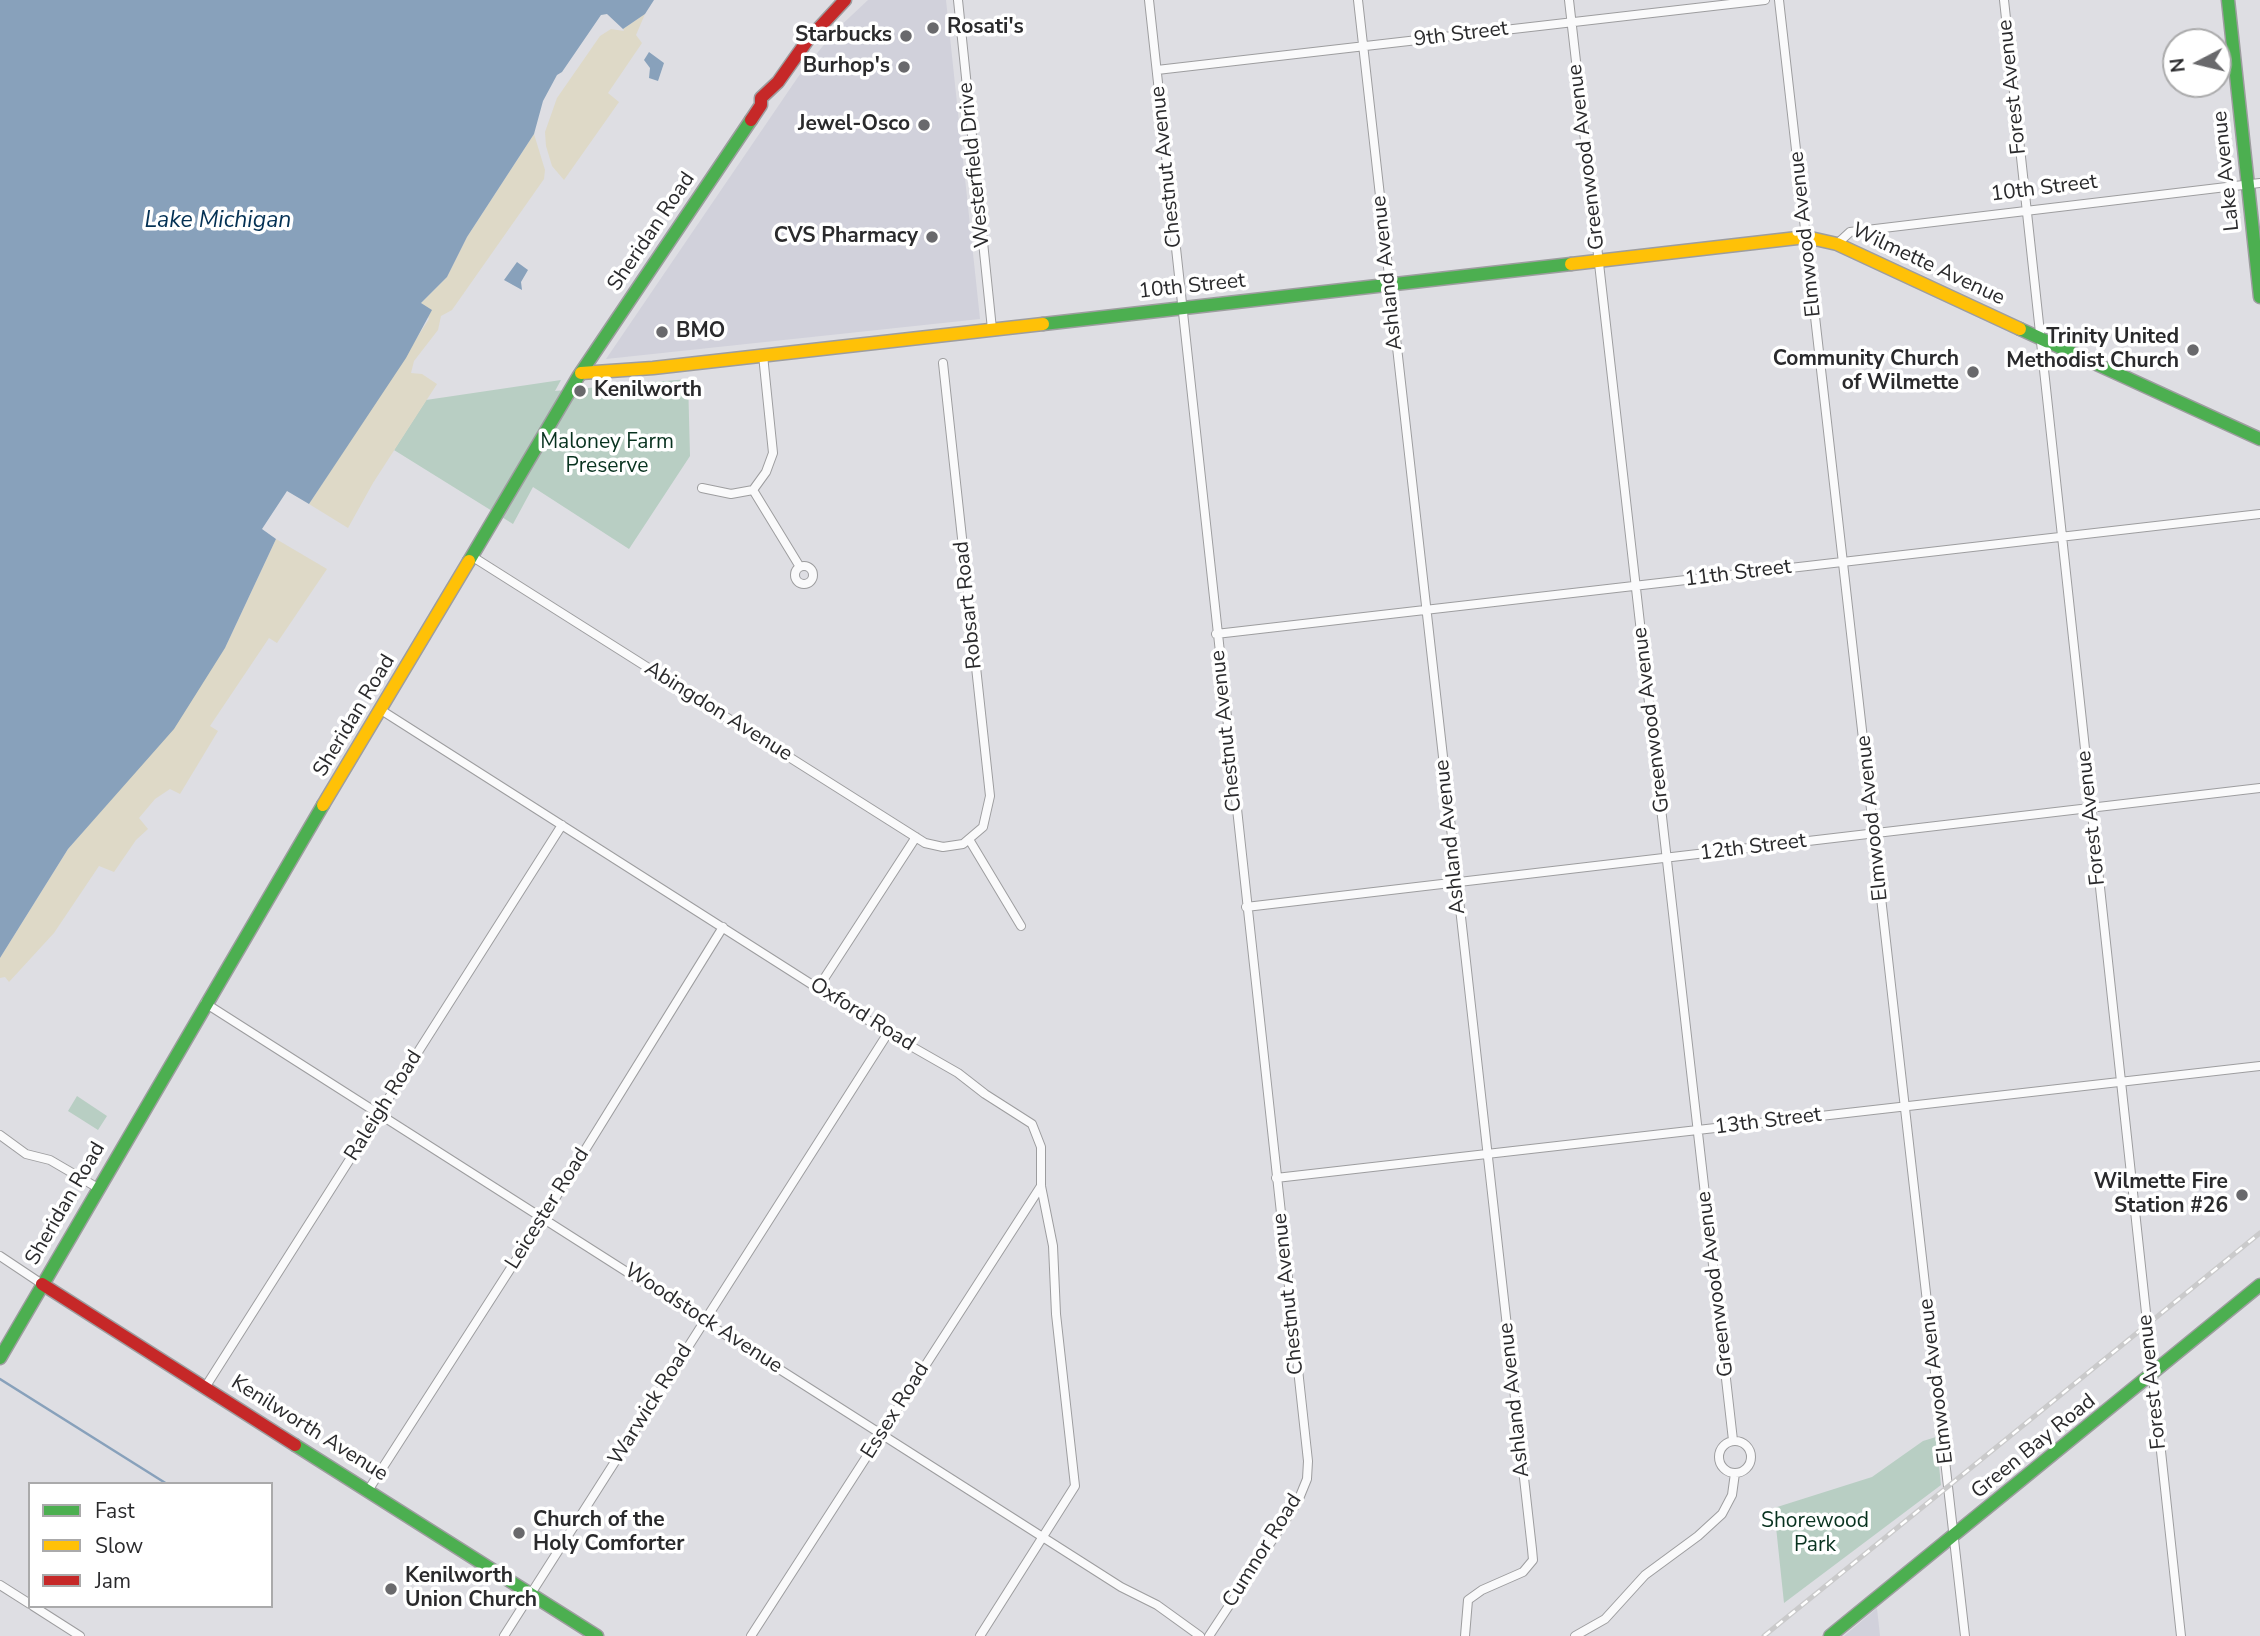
<!DOCTYPE html>
<style>
body{margin:0}
#map{position:relative;width:2260px;height:1636px;overflow:hidden;background:#dedee3;font-family:"Nunito Sans",sans-serif}
canvas{display:block}
.legend{position:absolute;left:28px;top:1482px;width:245px;height:126px;box-sizing:border-box;background:#fff;border:2px solid #aaaaab;margin:0;padding:9px 12px;list-style:none;font-size:21px;color:#2a2a2c}
.legend li{display:flex;align-items:center;gap:14px;height:35px}
.legend b{width:35px;border:2px solid #aaaaab}
.north{position:absolute;left:2162px;top:28px;width:70px;height:70px;box-sizing:border-box;background:#fff;border:2px solid #aaaaab;border-radius:50%;rotate:263deg;font-size:19px;font-weight:700;line-height:28px;text-align:center;color:#2a2a2c}
.north::after{content:'';display:block;margin:auto;width:24px;height:32px;background:#69696c;clip-path:polygon(50% 0,100% 100%,50% 72%,0 100%)}
</style>
<div id="map">
<canvas width="2260" height="1636"></canvas>
<ul class="legend">
<li><b style="height:9px;background:#4caf50"></b>Fast</li>
<li><b style="height:9px;background:#ffc107"></b>Slow</li>
<li><b style="height:9px;background:#c62828"></b>Jam</li>
</ul>
<div class="north">N</div>
</div>
<script>
const ctx = document.querySelector('canvas').getContext('2d');
ctx.lineJoin = 'round';
function paint(path, color) {
  ctx.fillStyle = color;
  ctx.fill(path, 'evenodd');
}
function shape(rows) {
  const path = new Path2D();
  for (const r of rows) {
    if (r.length === 3) {
      path.moveTo(r[0] + r[2], r[1]);
      path.arc(r[0], r[1], r[2], 0, 2 * Math.PI);
      continue;
    }
    path.moveTo(r[0], r[1]);
    for (let i = 2; i < r.length; i += 2) path.lineTo(r[i], r[i + 1]);
  }
  return path;
}
function trace(path, color, width, dash) {
  ctx.strokeStyle = color;
  ctx.lineWidth = width;
  ctx.lineCap = dash ? 'butt' : 'round';
  ctx.setLineDash(dash || []);
  ctx.stroke(path);
}
function drawText(font, color, halo, rows, align = 'center') {
  ctx.font = font + ' "Nunito Sans",sans-serif';
  ctx.lineWidth = 7;
  ctx.setLineDash([]);
  ctx.textBaseline = 'middle';
  ctx.strokeStyle = halo;
  ctx.fillStyle = color;
  for (const [text, x, y, turn = 0] of rows) {
    ctx.save();
    ctx.translate(x, y);
    ctx.rotate((+turn || 0) * Math.PI / 180);
    ctx.textAlign = isNaN(turn) ? turn : align;
    if (halo) ctx.strokeText(text, 0, 0);
    ctx.fillText(text, 0, 0);
    ctx.restore();
  }
}
const built = shape([
 [868,0,946,0,980,319,606,359,798,77,835,31],
 [1877,1608,1880,1636,1844,1636]
]);
const green = shape([
 [688,379,690,456,629,549,533,487,513,524,394,450,426,400,561,380,555,391],
 [77,1096,107,1116,98,1130,68,1111],
 [1936,1437,1941,1485,1784,1603,1774,1508,1872,1477,1923,1441]
]);
const sand = shape([
 [645,14,636,35,642,43,608,93,619,102,564,180,552,166,546,146,545,132,557,98,600,36,611,29,624,31,623,29],
 [534,134,545,170,544,179,452,310,441,316,438,330,414,361,411,373,422,374,437,384,373,483,348,528,309,504,429,319,421,303,447,277,467,237],
 [276,539,327,569,277,643,269,638,210,726,218,731,180,794,170,789,155,799,139,818,148,829,136,840,114,872,99,866,54,933,9,982,5,977,0,978,0,958,68,849,152,752,225,648]
]);
const water = shape([
 [0,0,654,0,645,14,623,29,607,14,601,15,562,72,557,75,543,101,534,134,467,237,447,277,421,303,432,310,406,358,309,504,287,491,262,529,276,539,225,648,174,729,68,849,0,958],
 [649,52,664,63,658,81,649,78,650,68,644,60],
 [517,262,528,270,521,282,522,290,504,280]
]);
const stream = shape([
 [0,1379,167,1484]
]);
const street = shape([
 [958,0,992,329],
 [1149,0,1308,1461,1307,1479,1298,1501,1209,1636],
 [1358,0,1532,1549,1533,1560,1523,1572,1482,1590,1468,1600,1465,1636],
 [1569,0,1733,1440],
 [1779,0,1965,1636],
 [2004,0,2181,1636],
 [1157,70,1765,0],
 [1837,244,1850,232,2260,183],
 [763,355,773,453,766,472,753,490,800,567],
 [702,488,731,494,753,490],
 [473,557,925,843,943,847,963,844,983,827,990,796,943,363],
 [804,575,9],
 [1216,634,2260,514],
 [381,710,888,1033,958,1073,985,1094,1032,1124,1041,1147,1041,1186,1053,1246,1056,1314,1075,1486,980,1636],
 [970,841,1021,926],
 [1246,907,2260,788],
 [818,988,916,837],
 [205,1003,1121,1587,1157,1605,1200,1636],
 [0,1135,26,1154,50,1160,98,1188],
 [1276,1178,2260,1066],
 [0,1256,42,1284],
 [206,1386,562,825],
 [1735,1457,16],
 [369,1489,543,1218,723,927],
 [0,1585,30,1604],
 [33,1606,80,1636],
 [504,1636,888,1033],
 [751,1636,1041,1186],
 [1575,1636,1605,1619,1645,1575,1698,1536,1722,1514,1732,1495,1735,1473]
]);
const fast = shape([
 [2228,0,2260,297],
 [1043,324,1571,264],
 [2020,329,2260,439],
 [469,561,578,377,751,120],
 [0,1358,323,805],
 [295,1445,597,1636],
 [1830,1636,2260,1285]
]);
const slow = shape([
 [1571,264,1806,237,1837,244,2020,329],
 [581,373,653,368,1043,324],
 [323,805,469,561]
]);
const jam = shape([
 [751,120,761,105,761,98,778,82,807,41,845,0],
 [42,1284,295,1445]
]);
const rail = shape([
 [1764,1636,2260,1233]
]);
const markers = [
 [933,28,7,"#69696c"],
 [906,36,7,"#69696c"],
 [904,67,7,"#69696c"],
 [924,125,7,"#69696c"],
 [932,237,7,"#69696c"],
 [662,332,7,"#69696c"],
 [2193,350,7,"#69696c"],
 [1973,372,7,"#69696c"],
 [580,391,7,"#69696c"],
 [2242,1195,7,"#69696c"],
 [519,1533,7,"#69696c"],
 [391,1589,7,"#69696c"]
];
const poiNames = [
 ["Rosati's",947,28,"left"],
 ["Starbucks",892,36],
 ["Burhop's",890,67],
 ["Jewel-Osco",910,125],
 ["CVS Pharmacy",918,237],
 ["BMO",676,332,"left"],
 ["Trinity United",2179,338],
 ["Methodist Church",2179,362],
 ["Community Church",1959,360],
 ["of Wilmette",1959,384],
 ["Kenilworth",594,391,"left"],
 ["Wilmette Fire",2228,1183],
 ["Station #26",2228,1207],
 ["Church of the",533,1521,"left"],
 ["Holy Comforter",533,1545,"left"],
 ["Kenilworth",405,1577,"left"],
 ["Union Church",405,1601,"left"]
];
const streetNames = [
 ["9th Street",1461,35,-7],
 ["Forest Avenue",2013,87,-96],
 ["Greenwood Avenue",1587,157,-97],
 ["Westerfield Drive",975,165,-96],
 ["Chestnut Avenue",1167,167,-96],
 ["Lake Avenue",2227,171,-96],
 ["10th Street",2044,189,-7],
 ["Sheridan Road",652,232,-56],
 ["Elmwood Avenue",1806,234,-96],
 ["Wilmette Avenue",1928,265,25],
 ["Ashland Avenue",1388,273,-96],
 ["10th Street",1192,287,-6],
 ["11th Street",1738,574,-7],
 ["Robsart Road",969,605,-96],
 ["Abingdon Avenue",718,712,32],
 ["Sheridan Road",355,716,-59],
 ["Greenwood Avenue",1652,720,-97],
 ["Chestnut Avenue",1227,731,-96],
 ["Elmwood Avenue",1873,818,-96],
 ["Forest Avenue",2092,818,-96],
 ["Ashland Avenue",1451,837,-96],
 ["12th Street",1753,848,-7],
 ["Oxford Road",862,1015,32],
 ["Raleigh Road",384,1106,-58],
 ["13th Street",1768,1122,-7],
 ["Sheridan Road",66,1204,-60],
 ["Leicester Road",548,1209,-58],
 ["Greenwood Avenue",1716,1284,-97],
 ["Chestnut Avenue",1289,1294,-96],
 ["Woodstock Avenue",703,1319,33],
 ["Elmwood Avenue",1937,1381,-97],
 ["Forest Avenue",2153,1382,-96],
 ["Ashland Avenue",1515,1400,-96],
 ["Warwick Road",651,1405,-58],
 ["Essex Road",896,1411,-58],
 ["Kenilworth Avenue",309,1429,32],
 ["Green Bay Road",2034,1447,-39],
 ["Cumnor Road",1263,1551,-58]
];
const parkNames = [
 ["Maloney Farm",607,443],
 ["Preserve",607,467],
 ["Shorewood",1815,1522],
 ["Park",1815,1546]
];
const waterNames = [
 ["Lake Michigan",218,221]
];
paint(built, '#d1d1db');
paint(green, '#b8cec3');
paint(sand, '#ded9c7');
paint(water, '#88a1bb');
trace(stream, '#88a1bb', 2.5);
trace(street, '#9d9d9f', 10);
trace(fast, '#9d9d9f', 15);
trace(slow, '#9d9d9f', 15);
trace(jam, '#9d9d9f', 15);
trace(street, '#fafafb', 8);
trace(fast, '#4caf50', 12);
trace(slow, '#ffc107', 12);
trace(jam, '#c62828', 12);
trace(rail, '#cacacb', 5);
trace(rail, '#fff', 2.5, [8]);
for (const [x, y, r, color] of markers) {
  const dot = new Path2D();
  dot.arc(x, y, r, 0, 2 * Math.PI);
  ctx.fillStyle = color;
  ctx.fill(dot);
  trace(dot, '#fff', 2.5);
}
drawText('bold 21px', '#2a2a2c', '#fff', poiNames, 'right');
drawText('21px', '#2a2a2c', '#fff', streetNames);
drawText('21px', '#08321f', '#fff', parkNames);
drawText('italic 23px', '#043154', '#fff', waterNames);
</script>
